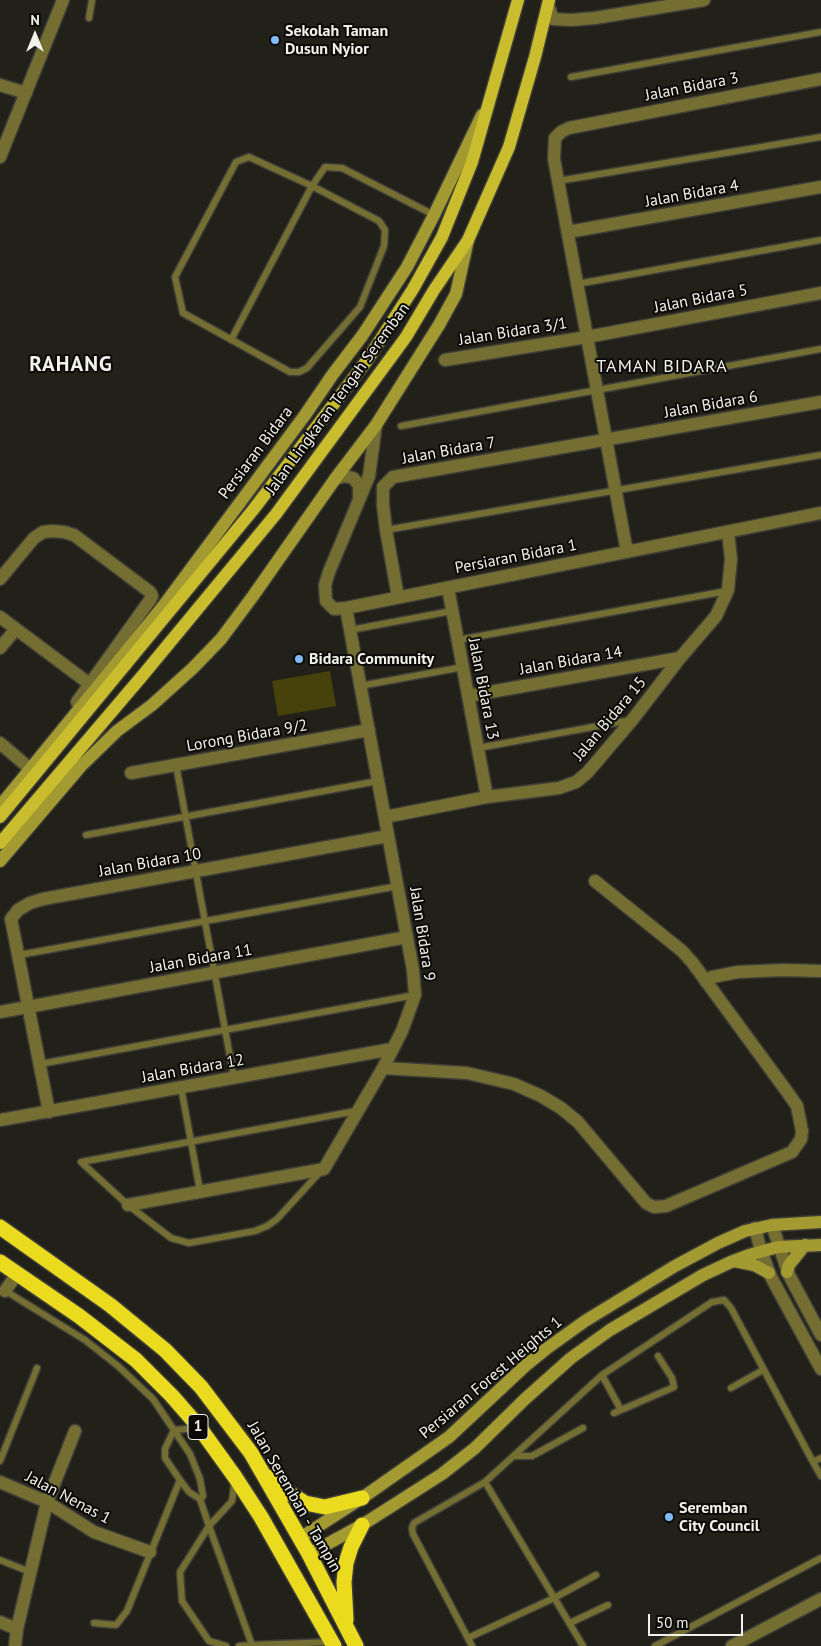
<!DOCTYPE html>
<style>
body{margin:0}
#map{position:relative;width:821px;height:1646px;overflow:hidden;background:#222119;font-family:"PT Sans",sans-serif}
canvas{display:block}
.north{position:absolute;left:10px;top:10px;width:50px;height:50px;-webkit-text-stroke:4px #0b0a07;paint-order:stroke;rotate:0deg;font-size:14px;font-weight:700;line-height:20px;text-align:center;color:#f2f2ec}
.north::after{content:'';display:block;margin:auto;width:18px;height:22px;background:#f2f2ec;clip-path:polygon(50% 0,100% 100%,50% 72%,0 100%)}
.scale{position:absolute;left:648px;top:1614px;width:95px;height:22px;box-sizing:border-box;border:2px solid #f2f2ec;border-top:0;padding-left:6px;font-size:15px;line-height:18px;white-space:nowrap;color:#f2f2ec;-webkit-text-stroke:4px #0b0a07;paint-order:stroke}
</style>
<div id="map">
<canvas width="821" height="1646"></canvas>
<div class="north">N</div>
<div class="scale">50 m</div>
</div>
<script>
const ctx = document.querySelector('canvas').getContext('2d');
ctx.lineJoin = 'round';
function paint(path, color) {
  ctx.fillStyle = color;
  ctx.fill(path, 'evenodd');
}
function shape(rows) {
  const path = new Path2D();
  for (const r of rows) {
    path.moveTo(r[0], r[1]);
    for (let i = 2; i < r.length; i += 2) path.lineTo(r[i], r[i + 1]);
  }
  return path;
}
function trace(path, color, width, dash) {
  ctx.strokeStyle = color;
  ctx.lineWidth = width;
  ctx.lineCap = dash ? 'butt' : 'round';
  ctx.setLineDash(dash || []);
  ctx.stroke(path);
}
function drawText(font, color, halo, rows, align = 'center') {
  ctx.font = font + ' "PT Sans",sans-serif';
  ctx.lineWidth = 4;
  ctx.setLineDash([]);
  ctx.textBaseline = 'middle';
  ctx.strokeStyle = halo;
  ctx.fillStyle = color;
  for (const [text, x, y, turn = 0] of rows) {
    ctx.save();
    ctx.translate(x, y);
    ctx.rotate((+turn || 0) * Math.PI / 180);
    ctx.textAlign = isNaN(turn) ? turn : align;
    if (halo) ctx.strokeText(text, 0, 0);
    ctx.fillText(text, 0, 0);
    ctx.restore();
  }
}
const green = shape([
 [330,671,336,706,278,716,272,681]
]);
const lane = shape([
 [89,18,92,0],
 [571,77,821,32],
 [249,157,312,186,379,221,385,230,384,246,360,307,307,368,299,372,290,372,183,313,175,277,236,162,249,157],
 [558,181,821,137],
 [577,284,821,240],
 [231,340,312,186,325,167,342,168,434,215],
 [401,426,821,349],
 [386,530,821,455],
 [350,630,452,611],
 [458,640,727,591],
 [360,686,463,667],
 [478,748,631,720],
 [176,765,234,1078],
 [86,835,378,781],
 [19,955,398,886],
 [40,1064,415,995],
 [181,1087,200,1191],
 [321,1171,277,1219,267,1226,255,1231,189,1243,171,1238,128,1205,81,1162,356,1111],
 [4,1290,85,1340,118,1366,153,1399,190,1454,200,1479,203,1496,200,1499],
 [602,1375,621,1410,674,1387,672,1378,658,1356],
 [731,1388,763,1370],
 [614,1413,621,1410],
 [198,1428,174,1430,165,1449,165,1458,180,1480,189,1492,200,1499,209,1526,180,1572,182,1601,209,1641,226,1646],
 [516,1456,532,1456,583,1428],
 [0,1461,37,1368],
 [813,1462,821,1476],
 [235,1480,232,1501,209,1526,252,1645,331,1642],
 [485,1482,583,1646],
 [0,1560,30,1572],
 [94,1623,116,1625,127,1611,180,1480],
 [570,1623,608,1605],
 [468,1638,554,1598,596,1575],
 [239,1646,252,1645],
 [472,1646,413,1534,412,1528,414,1523,485,1482,602,1375,712,1302,724,1300,731,1308,813,1462,821,1458],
 [655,1646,821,1558]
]);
const street = shape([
 [548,5,553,19,571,20,595,18,704,0],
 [0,85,26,93],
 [0,157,63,0],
 [568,232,821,187],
 [445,360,587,337,821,293],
 [376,425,369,476,329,572,325,585,326,601,334,609,346,608,821,513],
 [335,479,344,476,353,478,359,485,359,497],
 [627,552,554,159,555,138,561,132,569,128,821,79],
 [0,579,34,538,43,532,52,531,64,532,74,535,150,592,152,596,150,600,77,702],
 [448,588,487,797],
 [398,597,386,530,383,505,383,487,393,477,821,402],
 [0,617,91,685],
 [0,648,16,629],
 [468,696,680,658],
 [0,743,28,767],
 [131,773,369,730],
 [385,817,487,797,559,788,576,782,587,773,633,719,680,658,716,616,728,590,731,559,728,532],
 [706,982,712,977,738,972,783,970,821,971],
 [0,1012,407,937],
 [383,1068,467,1073,514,1084,541,1096,561,1108,578,1122,646,1203,654,1207,666,1206,792,1152,801,1139,802,1131,797,1106,788,1093,692,962,682,951,595,881],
 [49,1112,11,919,18,910,30,903,43,899,388,836],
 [0,1120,392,1049],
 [128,1205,324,1169,383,1068,402,1031,415,995,413,970,346,608],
 [772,1225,789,1275,821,1335],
 [755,1228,761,1251,771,1277,821,1369],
 [5,1291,17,1274],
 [0,1482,47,1502,94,1532,150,1552],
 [0,1622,17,1629],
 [15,1646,17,1629,47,1502,75,1431],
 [732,1646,821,1599]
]);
const secondary = shape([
 [0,806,164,605,305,415,333,374,362,336,407,267,434,215,482,115],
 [0,861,81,766,117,731,152,705,193,668,221,639,253,596,335,479,376,425,439,325,456,294,468,240],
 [734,1261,754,1265,769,1273],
 [787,1272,789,1265,805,1245],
 [300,1538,362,1498,449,1437,525,1366,546,1349,585,1321,675,1266,718,1243,745,1231,772,1225,821,1222],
 [309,1554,362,1525,442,1474,475,1448,525,1399,571,1358,610,1330,703,1275,733,1261,749,1255,778,1247,821,1245]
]);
const primary = shape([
 [0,817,253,510,368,359,413,289,442,237,472,162,518,0],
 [0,843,143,675,276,514,406,337,434,290,468,240,509,147,535,57,549,0]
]);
const highway = shape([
 [0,1227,110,1305,165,1350,201,1387,251,1453,309,1554,356,1646],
 [0,1262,79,1316,136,1360,172,1396,199,1427,235,1477,261,1517,334,1646],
 [272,1477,281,1488,305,1503,325,1507,362,1498],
 [346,1620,344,1582,346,1563,351,1547,362,1525]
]);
const markers = [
 [275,40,5,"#81bcfa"],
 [299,659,5,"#81bcfa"],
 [669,1517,5,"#81bcfa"]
];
const shields = [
 [198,1427,20]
];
const shieldNames = [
 ["1",198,1427]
];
const poiNames = [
 ["Sekolah Taman",285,31],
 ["Dusun Nyior",285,49],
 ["Bidara Community",309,659],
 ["Seremban",679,1508],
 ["City Council",679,1526]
];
const streetNames = [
 ["Jalan Bidara 3",692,87,-11],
 ["Jalan Bidara 4",692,194,-10],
 ["Jalan Bidara 5",701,299,-11],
 ["Jalan Bidara 3/1",513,332,-9],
 ["Jalan Lingkaran Tengah Seremban",338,399,-54],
 ["Jalan Bidara 6",711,405,-10],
 ["Jalan Bidara 7",449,451,-10],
 ["Persiaran Bidara",256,453,-53],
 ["Persiaran Bidara 1",516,557,-11],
 ["Jalan Bidara 14",571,661,-10],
 ["Jalan Bidara 13",483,689,79],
 ["Jalan Bidara 15",610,719,-50],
 ["Lorong Bidara 9/2",247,736,-10],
 ["Jalan Bidara 10",150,863,-10],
 ["Jalan Bidara 9",422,934,81],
 ["Jalan Bidara 11",201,959,-10],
 ["Jalan Bidara 12",193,1069,-10],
 ["Persiaran Forest Heights 1",491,1378,-40],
 ["Jalan Seremban - Tampin",294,1497,60],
 ["Jalan Nenas 1",68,1498,28]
];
const neighbourhoodNames = [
 ["TAMAN BIDARA",662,367]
];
const districtNames = [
 ["RAHANG",71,365]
];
paint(green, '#47410c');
trace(lane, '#3f3e37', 9);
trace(street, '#3f3e37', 15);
trace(secondary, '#3f3e37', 15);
trace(primary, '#3f3e37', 15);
trace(highway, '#3f3e37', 18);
trace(lane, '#746e32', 6);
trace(street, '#746e32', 12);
trace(secondary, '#a49a32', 12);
trace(primary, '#c9bc2d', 12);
trace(highway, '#ebdb1f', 15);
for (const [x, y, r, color] of markers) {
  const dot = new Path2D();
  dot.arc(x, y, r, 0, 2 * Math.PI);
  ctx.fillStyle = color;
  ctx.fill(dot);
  trace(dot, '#0b0a07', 2);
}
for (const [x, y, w] of shields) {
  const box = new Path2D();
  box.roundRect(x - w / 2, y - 12.5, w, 25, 4);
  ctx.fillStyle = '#0b0a07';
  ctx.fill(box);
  trace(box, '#f2f2ec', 1);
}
drawText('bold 15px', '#f2f2ec', null, shieldNames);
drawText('bold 16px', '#f2f2ec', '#0b0a07', poiNames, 'left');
drawText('16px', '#f2f2ec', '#0b0a07', streetNames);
ctx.letterSpacing = '1px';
drawText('18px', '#f2f2ec', '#0b0a07', neighbourhoodNames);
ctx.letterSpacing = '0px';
ctx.letterSpacing = '1px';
drawText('bold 21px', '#f2f2ec', '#0b0a07', districtNames);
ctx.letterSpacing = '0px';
</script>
